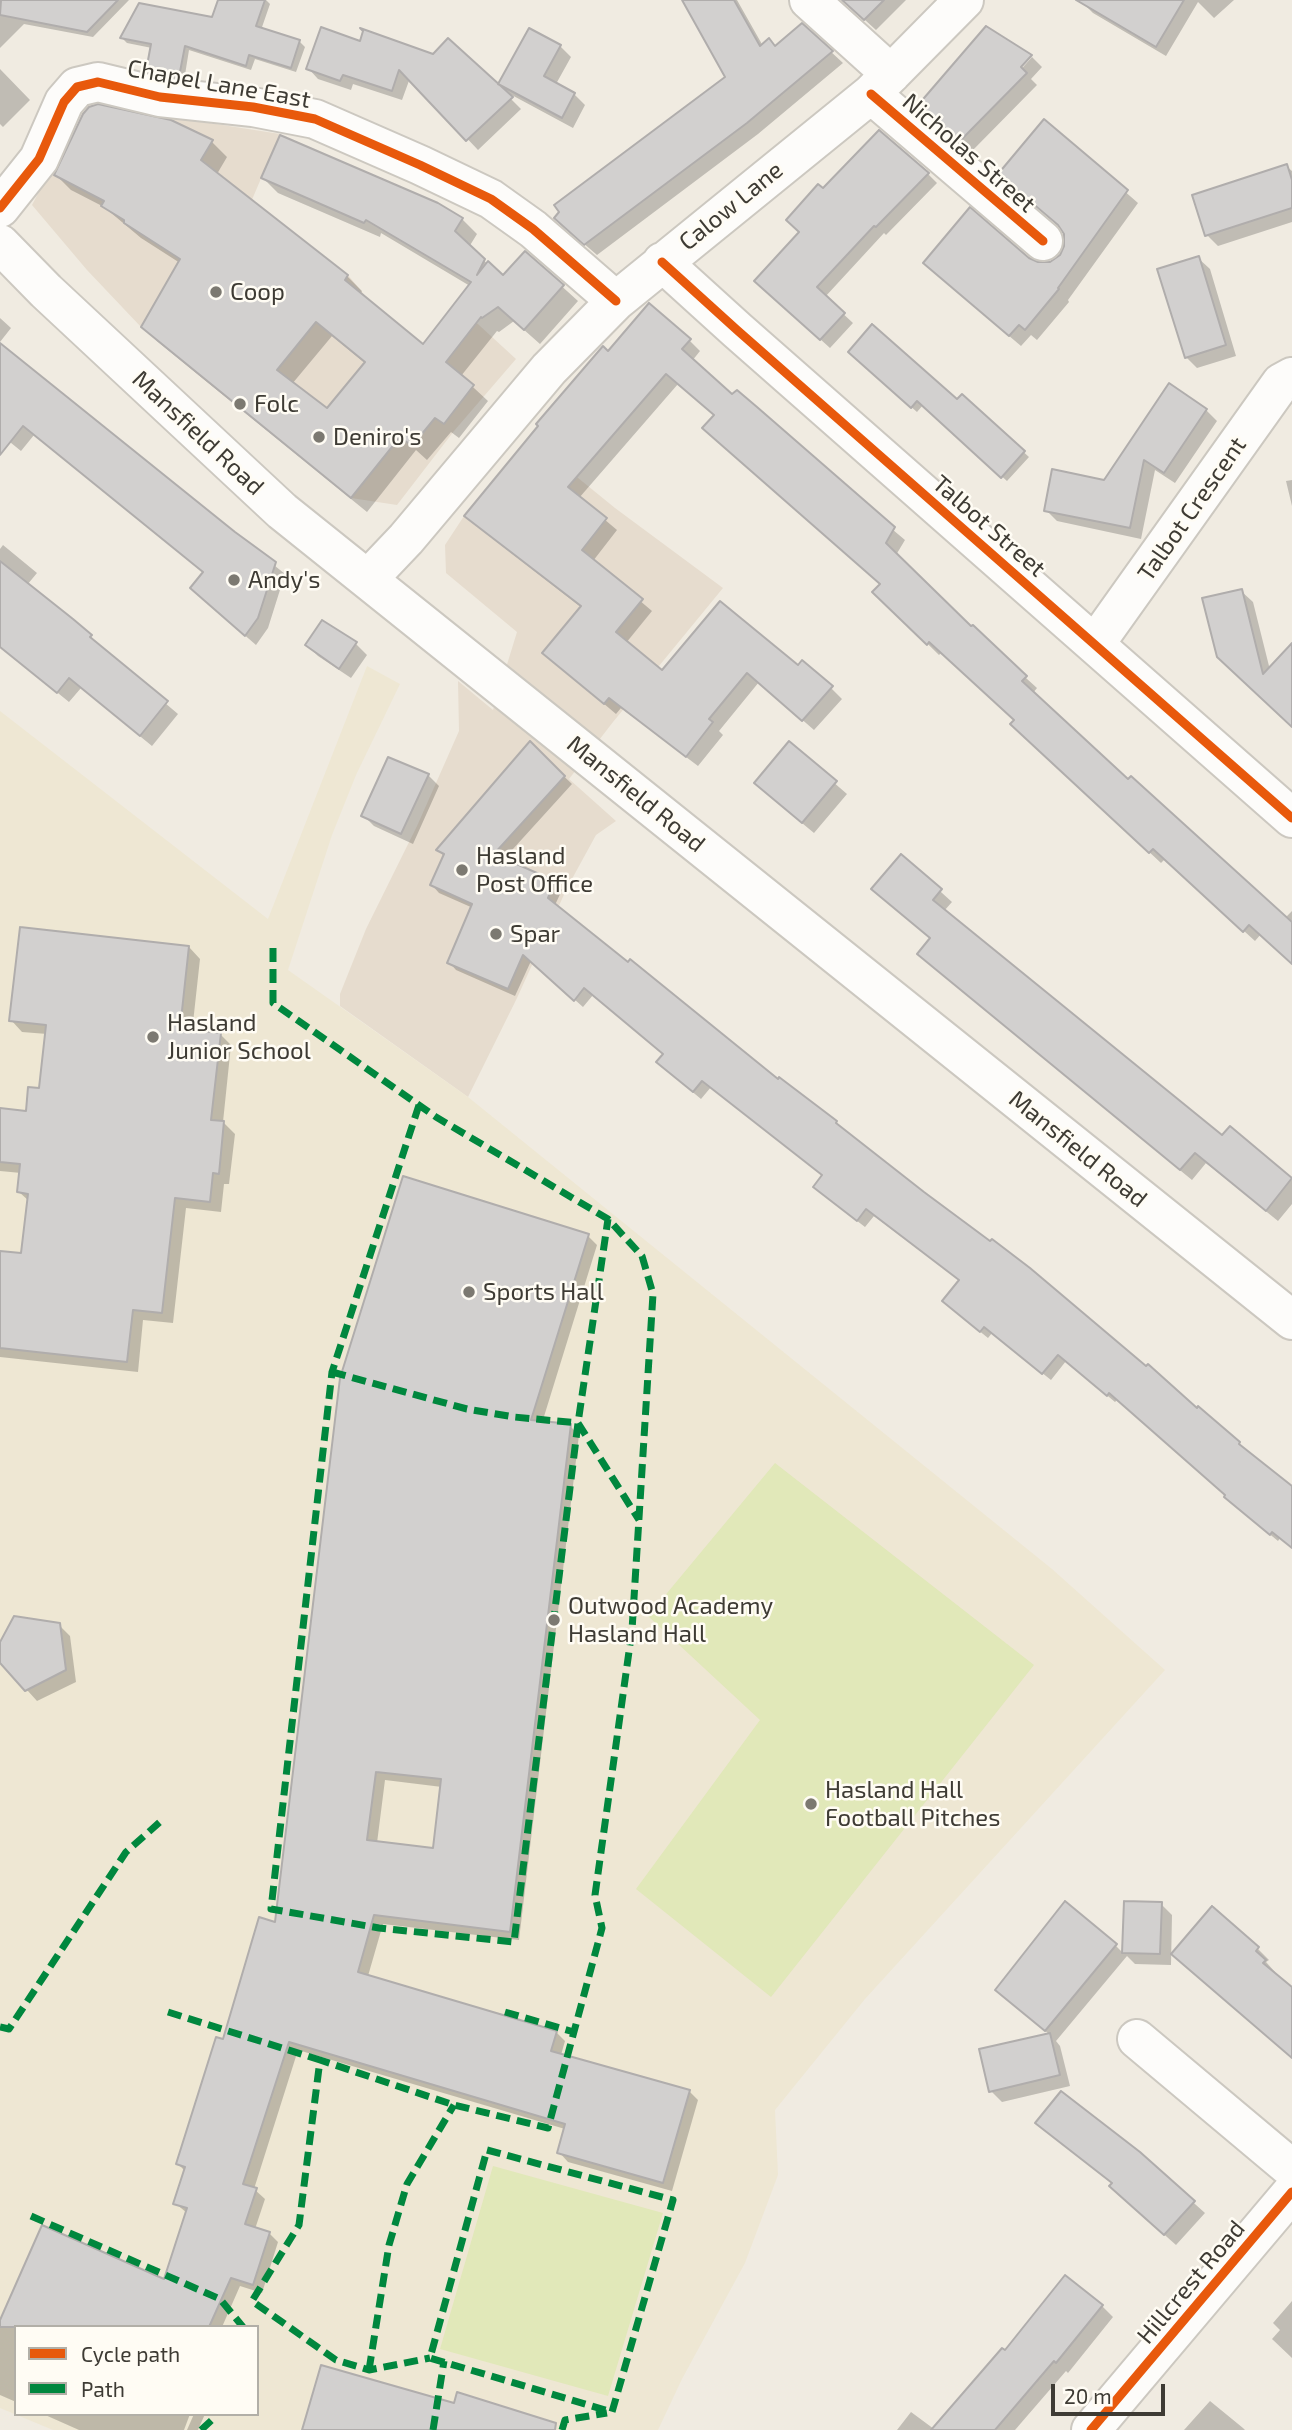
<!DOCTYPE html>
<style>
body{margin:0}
#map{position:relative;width:1292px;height:2430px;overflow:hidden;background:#f0ebe1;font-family:"Exo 2",sans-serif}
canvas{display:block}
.legend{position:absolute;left:14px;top:2325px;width:245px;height:91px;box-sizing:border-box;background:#fffcf4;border:2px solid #b2afa7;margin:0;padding:9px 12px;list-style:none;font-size:21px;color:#3e3b34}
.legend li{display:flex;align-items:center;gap:14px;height:35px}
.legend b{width:35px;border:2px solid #b2afa7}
.scale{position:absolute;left:1051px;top:2384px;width:114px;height:32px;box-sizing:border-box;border:4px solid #3e3b34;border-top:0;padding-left:9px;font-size:21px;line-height:24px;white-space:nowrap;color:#3e3b34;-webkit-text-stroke:5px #fffcf4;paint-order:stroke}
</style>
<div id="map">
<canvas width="1292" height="2430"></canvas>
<ul class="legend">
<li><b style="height:9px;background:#e8590c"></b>Cycle path</li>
<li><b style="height:9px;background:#00873e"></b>Path</li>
</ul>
<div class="scale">20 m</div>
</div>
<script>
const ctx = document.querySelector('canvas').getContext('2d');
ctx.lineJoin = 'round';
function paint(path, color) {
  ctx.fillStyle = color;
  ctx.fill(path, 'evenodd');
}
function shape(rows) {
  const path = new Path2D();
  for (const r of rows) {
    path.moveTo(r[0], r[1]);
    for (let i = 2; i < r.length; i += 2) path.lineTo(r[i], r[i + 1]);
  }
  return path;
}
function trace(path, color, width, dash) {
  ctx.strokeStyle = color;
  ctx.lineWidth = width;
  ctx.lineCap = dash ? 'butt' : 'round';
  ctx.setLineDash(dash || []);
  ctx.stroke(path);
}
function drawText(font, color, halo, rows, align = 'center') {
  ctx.font = font + ' "Exo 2",sans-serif';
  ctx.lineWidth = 5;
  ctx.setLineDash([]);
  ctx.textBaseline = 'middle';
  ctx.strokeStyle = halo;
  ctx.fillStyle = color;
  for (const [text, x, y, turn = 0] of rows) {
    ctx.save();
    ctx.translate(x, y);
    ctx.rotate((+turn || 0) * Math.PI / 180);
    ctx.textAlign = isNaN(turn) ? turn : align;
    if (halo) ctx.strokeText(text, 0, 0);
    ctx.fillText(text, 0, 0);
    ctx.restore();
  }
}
const commercial = shape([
 [92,91,165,109,197,121,280,134,248,209,307,243,348,275,367,298,422,344,455,303,516,359,454,431,397,505,351,498,202,378,141,327,87,270,32,205],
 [529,438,615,508,723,588,613,722,569,779,616,821,596,835,567,888,517,998,468,1097,340,1006,340,994,366,929,417,826,459,731,458,681,493,710,517,632,446,573,445,545,464,516]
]);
const built = shape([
 [367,666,400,684,356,775,332,835,288,970,468,1097,1052,1569,1165,1670,865,1999,775,2110,778,2175,745,2263,682,2379,658,2430,53,2430,0,2408,0,711,268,919],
 [16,2327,257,2327,257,2414,16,2414]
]);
const green = shape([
 [775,1463,1034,1665,771,1997,636,1889,760,1720,648,1616],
 [493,2166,663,2213,608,2396,440,2349]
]);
const shadow = shape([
 [0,0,129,0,93,37,24,24,0,48],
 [220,0,266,0,270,4,261,30,300,42,305,47,296,72,255,59,251,70,189,50,184,81,170,80,153,76,148,70,152,48,127,43,122,38,214,19],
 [696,0,737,0,763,46,776,48,802,25,843,63,758,134,597,255,567,229,728,78],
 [843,0,906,0,876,30],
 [1085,0,1234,0,1214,18,1198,2,1166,56,1093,13,1083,3],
 [361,43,506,94,521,109,478,150,410,78,402,100,353,84,351,90,318,79,308,68],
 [560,46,571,57,556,84,574,94,585,105,573,128,508,93,500,84],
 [1032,57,1042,67,1031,79,1037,85,972,151,931,116,1014,73,1016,75],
 [0,69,30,100,3,127,0,124],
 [1044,121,1138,203,1068,300,1069,302,1037,340,1031,335,1021,346,936,274,1028,259,1038,264,1050,263,1061,256,1066,246,1066,234],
 [171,122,212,142,227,157,217,174,347,276,362,291,360,295,423,346,470,286,381,233,380,237,278,193,263,178,462,219,477,234,469,247,503,278,525,253,578,301,540,344,514,321,499,332,497,331,461,376,488,401,459,438,451,432,427,460,416,450,367,512,158,342,143,327,180,263,141,238,104,207,71,190,56,175],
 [332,336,366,364,327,410,292,384],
 [1286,166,1292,171,1292,222,1218,246,1207,235],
 [928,174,937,183,886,235,884,233,825,297,853,323,830,348,766,290,801,233,823,190],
 [1198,258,1210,269,1236,356,1197,368,1186,357],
 [0,318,11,328,0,342],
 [689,340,700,351,692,361,905,540,896,555,972,629,1037,688,1033,693,1128,781,1285,918,1292,911,1292,962,1261,934,1255,941,1165,859,1161,863,1024,735,1016,721,942,652,939,655,875,592,882,585,716,416,678,384,579,498,617,530,593,561,652,611,626,643,662,672,798,668,831,688,842,699,814,730,759,682,719,731,723,735,698,766,621,708,616,714,544,653,582,608,478,527,466,516,608,353],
 [0,345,285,574,268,628,256,645,202,598,205,573,34,435,21,451,0,434],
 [855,357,957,401,962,396,1029,457,1007,481,923,405,917,412],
 [1206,410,1217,421,1175,483,1155,470,1141,539,1057,521,1046,510,1105,481],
 [1292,480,1292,506,1286,481],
 [3,545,37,573,27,585,90,636,100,648,178,714,152,746,81,688,69,702,0,646,0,549],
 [1241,591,1253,602,1270,670,1292,669,1292,724,1230,668],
 [323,622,356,644,367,655,351,678,318,656,307,645],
 [530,744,572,784,503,860,554,882,562,890,555,905,778,1081,836,1123,1292,1488,1292,1548,1280,1538,1278,1541,1233,1504,1227,1496,1118,1399,1115,1402,1066,1361,1051,1380,992,1333,988,1338,952,1309,960,1281,874,1216,865,1227,822,1194,824,1175,711,1087,701,1099,666,1070,665,1054,593,995,583,1007,531,961,515,996,456,970,449,962,473,908,439,893,432,885,444,856,438,850],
 [789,744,847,794,814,833,767,794],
 [428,775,439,786,413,844,374,826,363,815],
 [901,856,952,902,944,911,1222,1138,1230,1129,1292,1180,1292,1204,1278,1221,1206,1163,1192,1180,930,965,919,954,931,939,885,900],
 [189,947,200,959,192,1032,220,1034,231,1045,223,1122,235,1134,229,1184,224,1184,221,1212,186,1208,173,1323,143,1320,138,1372,0,1357,0,1253,23,1255,29,1201,19,1192,21,1173,0,1171,0,1110,27,1112,41,1090,47,1034,22,1032,11,1020],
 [588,1236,597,1245,542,1423,570,1426,579,1435,519,1940,383,1924,368,1976,556,2032,565,2041,561,2055,689,2091,698,2100,672,2191,568,2162,559,2152,565,2129,298,2050,254,2189,265,2199,255,2229,269,2233,278,2242,262,2293,240,2286,222,2327,16,2327,16,2402,0,2395,0,2324,165,2281,187,2213,175,2203,186,2172,178,2164,224,2041],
 [385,1780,442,1787,434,1850,377,1843],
 [59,1625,70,1636,76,1682,37,1701,0,1660,0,1646],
 [1126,1903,1161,1904,1172,1915,1171,1965,1135,1964,1127,1956,1056,2041,1060,2046,1070,2086,1002,2102,991,2091,1049,2034,1008,2001,1116,1946,1124,1954],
 [1258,1949,1269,1960,1266,1962,1275,1972,1274,1974,1292,1989,1292,2057,1184,1965],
 [1038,2123,1138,2153,1205,2213,1176,2245,1122,2197,1113,2184],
 [1292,2301,1292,2358,1272,2339,1280,2330,1273,2323],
 [1102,2306,1113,2317,1068,2373,1066,2371,1015,2430,897,2430,911,2412,934,2429,1005,2353],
 [1210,2401,1243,2428,1245,2430,1184,2430],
 [43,2414,190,2414,184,2430,79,2430],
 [194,2414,205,2414,198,2430,187,2430]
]);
const building = shape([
 [1,0,118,0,87,32,0,15,1,0],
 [218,0,265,0,256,26,300,40,291,68,249,55,246,66,185,46,179,77,164,75,146,71,151,44,120,38,139,3,212,17,218,0],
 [682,0,734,0,760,46,769,38,775,46,802,23,833,51,747,123,584,245,554,218,559,212,554,205,725,77,682,0],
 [842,0,884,0,864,20,842,0],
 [1076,0,1184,0,1156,47,1076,0],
 [986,26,1032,55,1021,67,1027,73,960,141,918,105,986,26],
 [321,27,360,41,363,31,360,28,433,54,448,38,513,97,466,141,399,70,392,91,343,75,340,81,306,69,321,27],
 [529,28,561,45,544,76,575,93,562,118,498,84,529,28],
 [98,104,171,120,213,140,201,160,348,275,345,280,423,344,471,282,366,220,364,223,261,178,280,135,438,203,463,218,455,231,485,259,477,275,488,261,503,275,525,251,564,285,524,330,498,307,482,318,481,317,446,362,474,385,444,424,435,418,412,446,400,437,351,498,141,327,180,259,124,223,124,220,101,206,104,201,54,175,83,114,89,107,98,104],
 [316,322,365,362,327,408,277,370,316,322],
 [1044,119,1128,190,1058,288,1059,289,1025,330,1019,325,1009,336,923,263,970,207,1029,258,1038,262,1050,262,1060,255,1064,246,1064,234,1058,225,998,174,1044,119],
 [879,130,929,173,876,227,874,226,817,287,845,313,820,340,754,281,799,232,786,220,818,184,823,188,879,130],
 [1287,164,1292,180,1292,208,1205,236,1192,195,1287,164],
 [1199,256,1226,345,1185,358,1157,269,1199,256],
 [649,303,691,339,682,349,732,394,737,390,757,407,895,527,886,543,971,626,973,625,1027,676,1022,681,1128,779,1131,776,1292,922,1292,964,1249,925,1243,932,1153,849,1149,853,1010,724,1014,720,929,642,927,645,872,592,880,584,702,428,714,415,666,374,568,487,607,518,582,550,643,599,616,632,662,670,720,601,798,665,802,660,833,686,802,721,747,673,709,719,713,722,686,757,609,698,604,704,542,653,581,606,464,516,538,426,536,424,603,346,608,351,649,303],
 [872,324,957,399,962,394,1025,451,1001,478,917,401,911,408,848,352,872,324],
 [0,343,235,532,276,562,258,618,245,636,190,588,203,572,23,426,0,455,0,343],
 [1169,383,1207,409,1164,473,1144,460,1130,528,1044,511,1052,469,1104,480,1169,383],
 [0,561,73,619,92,635,90,637,168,701,140,736,69,678,57,693,0,647,0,561],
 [1242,589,1263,674,1292,643,1292,727,1217,657,1202,598,1242,589],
 [322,620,357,642,339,669,305,645,322,620],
 [530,741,565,776,494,854,555,881,548,898,628,962,630,959,778,1079,779,1077,837,1121,836,1123,924,1192,990,1241,992,1239,1030,1268,1146,1366,1148,1364,1197,1408,1198,1406,1240,1442,1239,1444,1292,1486,1292,1548,1272,1532,1270,1535,1224,1497,1225,1495,1109,1393,1107,1396,1058,1355,1042,1374,984,1327,980,1332,942,1301,959,1280,866,1209,857,1221,813,1187,822,1175,702,1081,693,1092,656,1062,663,1054,584,988,574,1001,523,955,508,989,447,963,472,904,430,885,444,854,436,850,530,741],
 [789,741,837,781,802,823,754,783,789,741],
 [388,757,429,774,401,834,361,816,388,757],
 [901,854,942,889,933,900,1222,1135,1230,1126,1292,1178,1266,1211,1195,1153,1180,1170,917,954,930,938,871,889,901,854],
 [20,927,189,946,180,1029,221,1033,211,1120,224,1121,219,1174,213,1173,210,1202,175,1198,162,1313,133,1310,127,1362,0,1348,0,1251,21,1253,28,1194,17,1192,20,1164,0,1162,0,1108,26,1111,28,1087,39,1088,46,1025,9,1021,20,927],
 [403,1176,589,1234,531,1420,571,1424,510,1932,374,1915,358,1972,557,2031,551,2051,690,2090,663,2183,557,2153,565,2124,289,2042,243,2184,257,2188,245,2224,270,2232,253,2285,231,2278,209,2327,0,2327,0,2320,42,2225,164,2279,187,2208,173,2204,185,2167,176,2164,216,2037,223,2039,259,1917,275,1922,340,1378,403,1176],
 [376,1772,441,1779,433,1848,367,1840,376,1772],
 [14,1616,60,1623,66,1670,25,1691,0,1663,0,1642,14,1616],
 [1065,1901,1117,1944,1045,2031,995,1990,1065,1901],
 [1124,1901,1162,1902,1160,1954,1122,1953,1124,1901],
 [1212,1906,1259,1947,1256,1951,1266,1960,1263,1963,1292,1987,1292,2058,1171,1954,1212,1906],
 [1050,2033,1060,2075,989,2092,979,2049,1050,2033],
 [1061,2091,1140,2152,1195,2201,1164,2235,1109,2186,1112,2183,1035,2123,1061,2091],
 [1065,2275,1103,2305,1056,2363,1054,2361,995,2430,931,2430,1002,2348,1005,2350,1065,2275],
 [321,2365,454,2403,457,2392,556,2423,555,2430,302,2430,321,2365]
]);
const minor = shape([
 [809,0,891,74],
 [871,94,1043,241],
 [0,208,39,159,64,102,77,87,98,82,160,97,253,107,315,119,420,165,491,199,533,229,616,301],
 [662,262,737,330,1292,818],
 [368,579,406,539,549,369,616,301,871,94,964,0],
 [1095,644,1281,383,1292,377],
 [1137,2039,1292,2169],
 [1091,2430,1292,2192]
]);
const major = shape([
 [0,244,46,291,282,511,1292,1320]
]);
const quiet = shape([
 [273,948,273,1003,436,1117,608,1219,642,1256,653,1294,632,1630,595,1895,602,1928,548,2128,454,2105,320,2060],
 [419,1105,332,1372,271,1909,379,1928,514,1942,578,1423,608,1219],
 [332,1372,467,1409,514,1417,578,1423,639,1520],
 [168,2012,320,2060,299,2225,252,2301,336,2360,369,2370,430,2358],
 [505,2012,574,2032],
 [0,2027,9,2029,126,1852,160,1822],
 [487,2150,673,2200,612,2412,430,2358,487,2150],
 [31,2216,220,2299,243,2327],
 [369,2370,389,2245,407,2184,454,2105],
 [201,2430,213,2419,215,2414],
 [433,2430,444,2361],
 [562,2430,565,2420,607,2413]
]);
const cycleway = shape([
 [871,94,1043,241],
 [0,208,39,159,64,102,77,87,98,82,160,97,253,107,315,119,420,165,491,199,533,229,616,301],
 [662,262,737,330,1292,818],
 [1091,2430,1292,2192]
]);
const markers = [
 [216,292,7,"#7c7971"],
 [240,404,7,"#7c7971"],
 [319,437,7,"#7c7971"],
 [234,580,7,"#7c7971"],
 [462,870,7,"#7c7971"],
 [496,934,7,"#7c7971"],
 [153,1037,7,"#7c7971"],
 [469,1292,7,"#7c7971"],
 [554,1620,7,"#7c7971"],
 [811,1804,7,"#7c7971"]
];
const streetNames = [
 ["Chapel Lane East",219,84,10],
 ["Nicholas Street",969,153,41],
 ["Calow Lane",731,206,-39],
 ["Mansfield Road",198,433,43],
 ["Talbot Crescent",1192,509,-55],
 ["Talbot Street",989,526,41],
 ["Mansfield Road",636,794,39],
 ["Mansfield Road",1078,1149,39],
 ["Hillcrest Road",1191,2282,-50]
];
const poiNames = [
 ["Coop",230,292],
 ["Folc",254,404],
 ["Deniro's",333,437],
 ["Andy's",248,580],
 ["Hasland",476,856],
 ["Post Office",476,884],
 ["Spar",510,934],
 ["Hasland",167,1023],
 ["Junior School",167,1051],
 ["Sports Hall",483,1292],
 ["Outwood Academy",568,1606],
 ["Hasland Hall",568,1634],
 ["Hasland Hall",825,1790],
 ["Football Pitches",825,1818]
];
paint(commercial, '#e6dcce');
paint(built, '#eee7d3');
paint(green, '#e1e8b9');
paint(shadow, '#0003');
paint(building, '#d2d0cf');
trace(building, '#b0adac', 2);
trace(minor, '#ccc8c0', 42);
trace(major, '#ccc8c0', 42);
trace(minor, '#fdfcfa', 38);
trace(major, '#fdfcfa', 38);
trace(quiet, '#00873e', 7, [14, 7]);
trace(cycleway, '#e8590c', 9);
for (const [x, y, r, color] of markers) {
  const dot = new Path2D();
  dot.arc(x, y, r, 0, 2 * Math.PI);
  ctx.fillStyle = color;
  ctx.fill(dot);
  trace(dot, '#fffcf4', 2.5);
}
drawText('24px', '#3e3b34', '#fffcf4', streetNames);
drawText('24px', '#3e3b34', '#fffcf4', poiNames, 'left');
</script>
